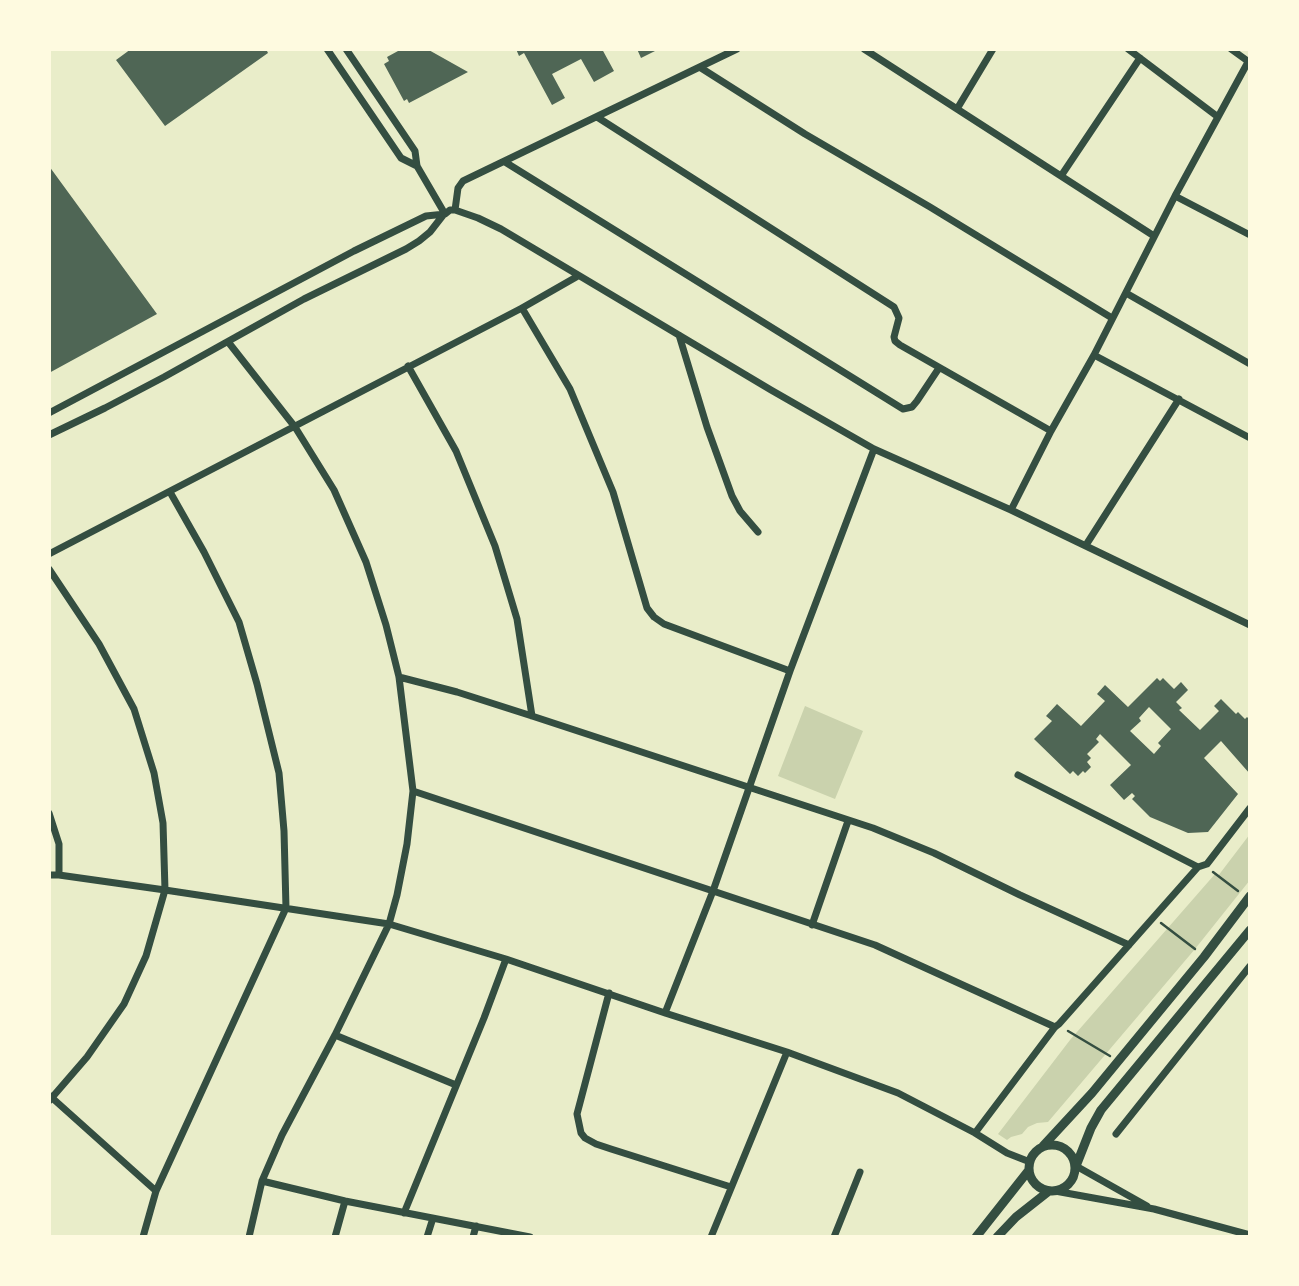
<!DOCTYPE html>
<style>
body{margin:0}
#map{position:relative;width:1299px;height:1286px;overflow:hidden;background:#e9edc9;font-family:"Archivo Narrow",sans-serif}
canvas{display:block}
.frame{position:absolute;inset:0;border:51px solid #fefae0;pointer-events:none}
</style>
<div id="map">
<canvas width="1299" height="1286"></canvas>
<div class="frame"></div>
</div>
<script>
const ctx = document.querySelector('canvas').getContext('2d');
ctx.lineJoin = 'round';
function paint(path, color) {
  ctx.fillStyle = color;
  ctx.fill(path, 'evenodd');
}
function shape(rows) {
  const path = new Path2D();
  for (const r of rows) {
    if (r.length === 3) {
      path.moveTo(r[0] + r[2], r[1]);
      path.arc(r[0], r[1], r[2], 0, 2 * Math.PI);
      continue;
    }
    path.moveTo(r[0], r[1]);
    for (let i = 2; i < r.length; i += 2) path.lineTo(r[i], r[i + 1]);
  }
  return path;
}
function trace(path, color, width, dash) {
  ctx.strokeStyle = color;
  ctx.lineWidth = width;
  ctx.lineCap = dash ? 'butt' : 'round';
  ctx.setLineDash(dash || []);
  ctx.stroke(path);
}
const green = shape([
 [805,706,863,731,835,799,778,776],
 [1250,834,1250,880,1195,949,1048,1122,1037,1123,1028,1127,1022,1134,1011,1137,1007,1140,998,1134,1070,1040,1215,874,1218,876]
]);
const building = shape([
 [131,49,266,49,268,53,165,126,116,60],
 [397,49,427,49,468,72,409,103,407,99,404,101,384,64,389,61,387,57,398,51],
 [516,49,602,49,614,71,594,82,581,59,552,74,565,98,552,105,524,53,519,56],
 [637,49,654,49,655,51,641,58],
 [49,166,157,314,49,373],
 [1157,678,1160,681,1163,678,1174,689,1181,682,1188,690,1176,702,1182,708,1179,710,1200,730,1219,711,1214,706,1221,699,1236,714,1238,712,1245,719,1247,717,1250,720,1250,774,1221,741,1204,758,1238,794,1208,832,1188,833,1150,817,1132,799,1135,796,1132,793,1124,800,1110,785,1131,765,1100,734,1096,739,1099,742,1087,754,1091,758,1087,762,1091,767,1085,773,1083,771,1078,776,1073,771,1070,774,1034,739,1052,721,1046,716,1057,704,1081,726,1105,701,1097,694,1105,685,1128,707],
 [1149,707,1171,729,1158,743,1161,746,1154,754,1130,731,1141,721,1139,718]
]);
const path = shape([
 [1213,872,1238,891],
 [1161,923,1195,949],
 [1068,1031,1110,1056]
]);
const minor = shape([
 [327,49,401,158,417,166],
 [346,49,415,151,417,166,445,214],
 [864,49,1154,236],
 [1128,49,1218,117],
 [1231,49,1249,62],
 [701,68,805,134,930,207,1112,318],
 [957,109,993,49],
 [597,117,894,307,899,318,894,337,895,341,900,345,1051,431],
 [505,162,903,409,912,407,917,401,939,368],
 [1061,176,1140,58],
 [1175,196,1250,235],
 [455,210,458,188,463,181,737,49],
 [1126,293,1250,364],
 [522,308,570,389,613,492,647,608,654,617,664,624,790,671],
 [679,335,707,427,732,496,740,511,758,532],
 [229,343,295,427,334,490,366,562,386,625,399,677,413,791,407,844,397,895,389,924,335,1035,282,1135,262,1181,249,1237],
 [1094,355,1250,438],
 [408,366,456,451,495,546,517,619,532,716],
 [49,413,354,251,426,216,445,214,450,210,455,210,478,218,501,229,771,390,874,449,1011,510,1250,625],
 [49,435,105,408,164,377,304,299,406,249,419,241,430,232,444,214],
 [1011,510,1051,431,1094,355,1175,196,1248,62],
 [1086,545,1179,399],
 [49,554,522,308,578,276],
 [49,569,99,644,134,709,154,773,163,823,165,890,146,956,124,1004,87,1057,49,1101],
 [399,677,457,692,532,716,873,828,934,853,1020,895,1129,945],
 [1018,775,1198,867],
 [413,791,875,945,1055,1027],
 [49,813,59,844,59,875],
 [49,875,59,875,165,890,389,924,506,959,665,1013,787,1052,898,1093,975,1133,1007,1153,1030,1162],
 [812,925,848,821],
 [609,993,577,1114,581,1133,585,1138,596,1144,611,1149,731,1187],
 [665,1013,713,891,790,671,874,449],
 [335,1035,456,1085],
 [50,1096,156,1191],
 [975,1133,1055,1027,1059,1024,1198,867,1207,864,1250,808],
 [1116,1134,1250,966],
 [1076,1166,1147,1206],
 [262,1181,345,1201,530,1237],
 [1055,1191,1154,1209,1250,1235],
 [404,1213,484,1018,506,959],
 [143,1237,156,1191,286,908,284,831,279,773,257,684,239,622,204,552,170,492],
 [335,1237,345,1201],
 [427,1237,433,1218],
 [473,1237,476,1226],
 [711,1237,787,1052],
 [834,1237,860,1172]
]);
const tertiary = shape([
 [1052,1168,23],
 [1043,1146,1092,1093,1204,957,1250,896],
 [1076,1166,1091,1128,1101,1110,1250,930],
 [976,1237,1029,1170],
 [997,1237,1016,1217,1049,1191]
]);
paint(green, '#cad2ad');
paint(building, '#4f6655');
trace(path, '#344e41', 2.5);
trace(minor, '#344e41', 7);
trace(tertiary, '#344e41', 9);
</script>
